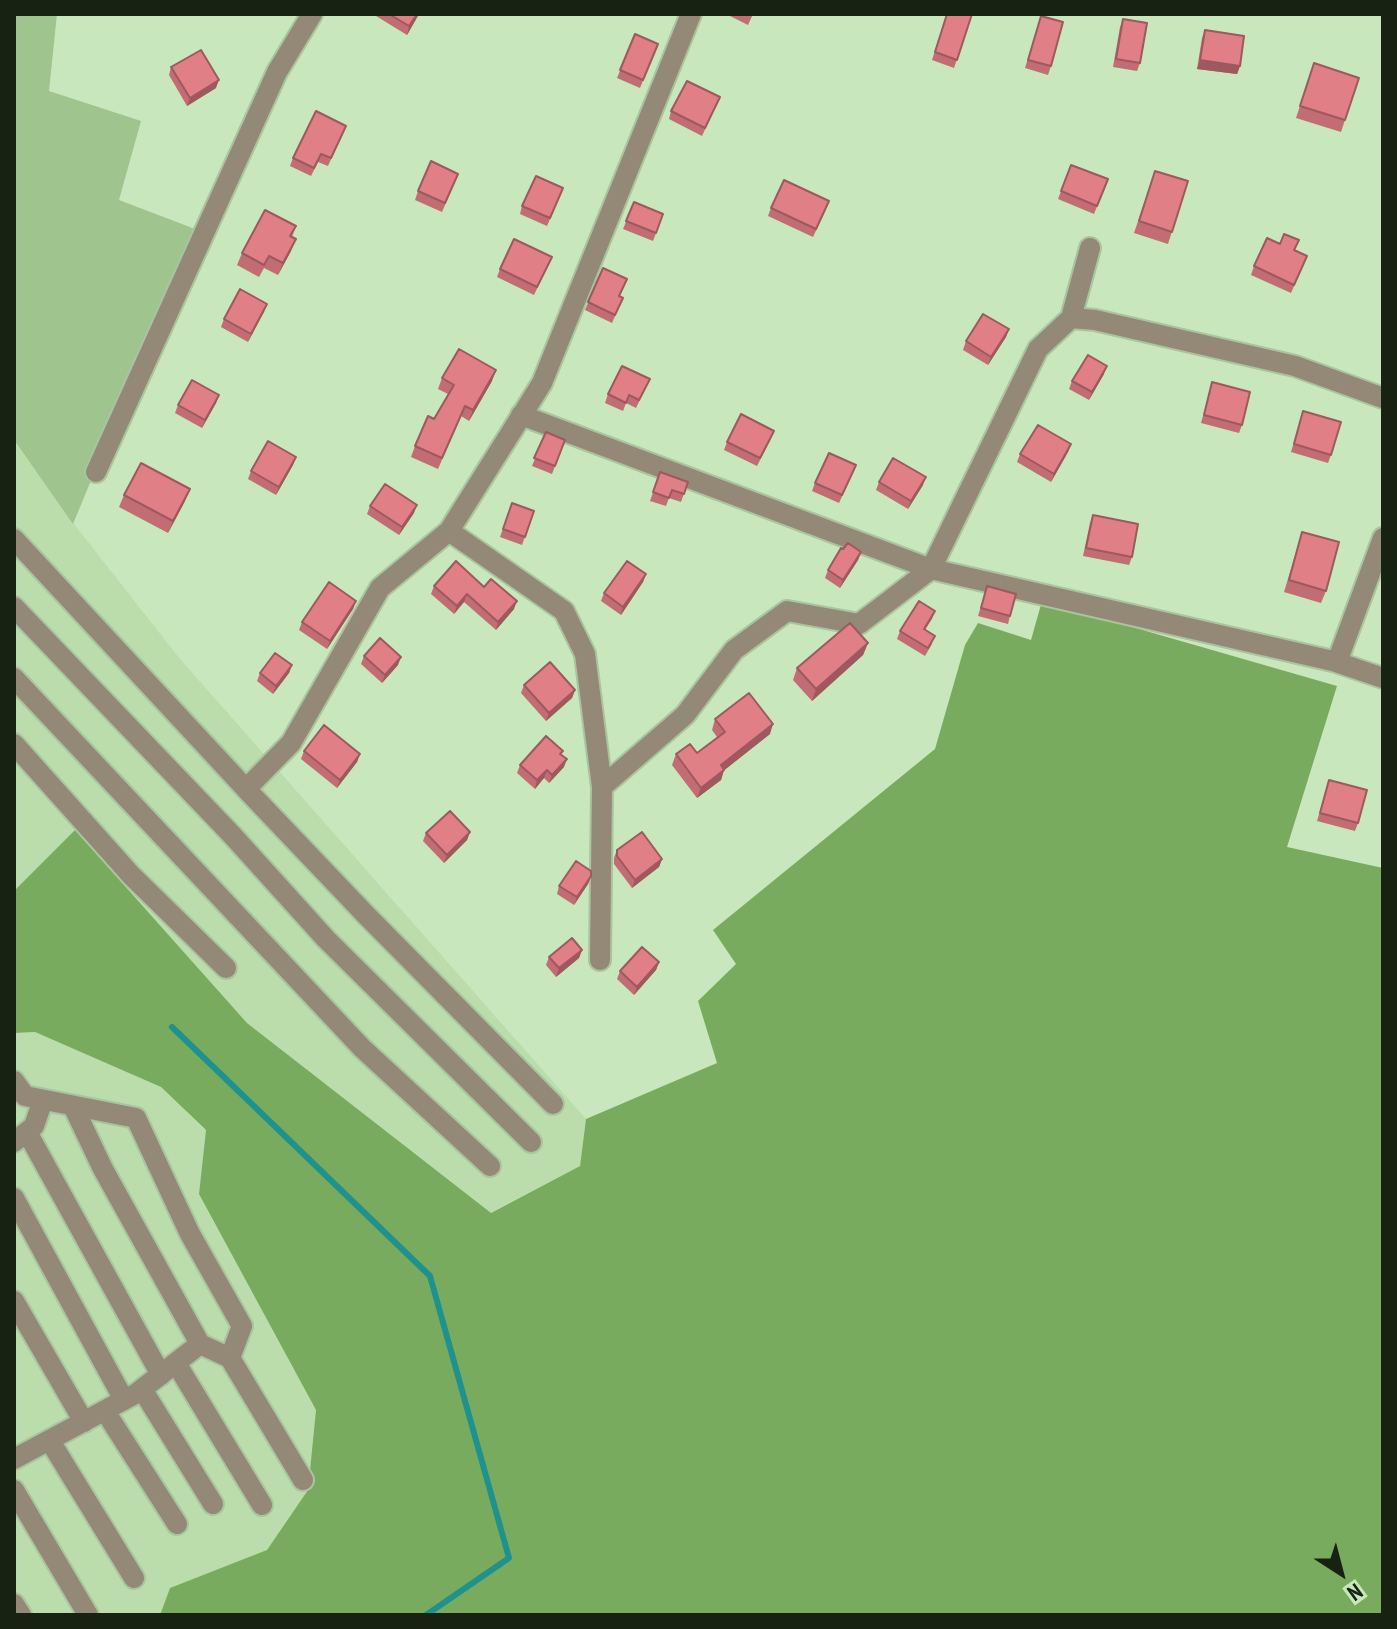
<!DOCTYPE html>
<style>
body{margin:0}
#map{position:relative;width:1397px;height:1629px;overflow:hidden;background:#c9e7bc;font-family:"PT Sans Narrow",sans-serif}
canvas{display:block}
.frame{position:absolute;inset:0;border:16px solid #182213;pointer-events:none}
.north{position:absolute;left:1301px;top:1533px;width:80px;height:80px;-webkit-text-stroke:6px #c9e7bc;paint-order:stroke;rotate:144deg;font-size:22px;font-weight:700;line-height:32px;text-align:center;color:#182213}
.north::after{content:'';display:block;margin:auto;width:28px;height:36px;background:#182213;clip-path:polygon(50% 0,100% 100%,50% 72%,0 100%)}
</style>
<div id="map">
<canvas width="1397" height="1629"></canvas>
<div class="frame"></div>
<div class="north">N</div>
</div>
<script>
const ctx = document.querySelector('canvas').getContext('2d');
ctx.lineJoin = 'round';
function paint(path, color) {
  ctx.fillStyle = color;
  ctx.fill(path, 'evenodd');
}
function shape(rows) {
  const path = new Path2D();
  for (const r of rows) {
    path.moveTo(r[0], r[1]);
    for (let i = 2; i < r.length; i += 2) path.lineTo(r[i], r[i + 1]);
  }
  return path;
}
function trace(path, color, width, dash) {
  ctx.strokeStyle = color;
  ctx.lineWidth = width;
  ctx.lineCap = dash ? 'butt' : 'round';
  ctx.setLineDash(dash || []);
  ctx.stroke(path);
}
const built = shape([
 [14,441,74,524,180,659,586,1119,580,1166,490,1213,247,1023,75,830,14,891],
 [35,1032,161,1087,206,1131,199,1194,316,1410,308,1490,267,1551,170,1588,160,1615,14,1615,14,1033]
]);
const green = shape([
 [14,14,57,14,49,91,141,121,119,200,195,229,73,524,14,440]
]);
const forest = shape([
 [1042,601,1337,686,1287,847,1383,868,1383,1615,160,1615,170,1588,267,1550,308,1490,316,1410,199,1194,206,1130,161,1087,35,1032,14,1033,14,891,75,830,247,1023,491,1213,580,1166,586,1119,717,1063,698,1001,736,964,713,930,935,749,965,645,978,623,1031,640]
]);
const stream = shape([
 [172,1027,430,1276,509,1558,426,1615]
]);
const minor = shape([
 [1071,318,1090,248],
 [521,415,931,569,1337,662,1383,538],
 [96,472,277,72,312,14],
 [449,531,564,611,585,654,602,787,600,960],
 [14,539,246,789,291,743,380,588,449,531,542,383,691,14],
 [14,607,233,836,326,939,531,1142],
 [1330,660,1383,678],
 [14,678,362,1048,490,1166],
 [14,744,131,875,226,968],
 [602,787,685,715,734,650,787,611,859,624,931,569,1038,349,1071,318,1095,320,1295,366,1383,398],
 [246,789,366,915,553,1104],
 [14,1081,25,1096,136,1118,190,1234,242,1326,230,1358],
 [73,1106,103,1169,200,1344,230,1358,303,1480],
 [27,1132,161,1375],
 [14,1142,34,1126,43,1100],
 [14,1198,124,1400],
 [14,1301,84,1422],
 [176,1363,262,1505],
 [142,1389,213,1504],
 [105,1411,177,1524],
 [50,1441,134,1578],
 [14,1459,137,1393,200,1344],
 [14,1490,88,1615],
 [14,1604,21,1615]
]);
const wall = shape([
 [377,14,419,14,407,35,376,16],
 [726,14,753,14,748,25],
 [947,14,972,14,954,68,932,60],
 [1041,16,1051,66,1048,75,1025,68],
 [1123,19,1140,63,1137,71,1113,67,1120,27],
 [1205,30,1240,66,1237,74,1197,69,1202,38],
 [635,34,658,44,640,88,617,78],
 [1314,63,1359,78,1341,132,1296,118],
 [171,67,216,88,187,106,169,75],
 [720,97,702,136,669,119,671,111],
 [346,126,328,166,318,162,311,176,290,166,293,158],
 [1071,165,1108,179,1094,214,1058,199],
 [1155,171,1188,181,1168,244,1134,233],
 [455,182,442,212,415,200,418,191],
 [560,196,547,226,520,214,522,206],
 [634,202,663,214,653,241,623,229],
 [771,208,826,209,813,237,768,216],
 [296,226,292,237,291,251,278,275,264,268,259,277,237,265,242,253],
 [1295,250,1304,264,1291,293,1251,275,1254,266],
 [552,257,534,295,497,277,500,269],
 [603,268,624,287,619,296,623,298,612,323,585,310],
 [267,304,248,342,221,327,224,319],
 [1009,329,1006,337,988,365,963,350,966,341],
 [1104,374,1089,400,1069,389,1072,381],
 [442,378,492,381,469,421,461,416,438,469,411,457,415,446,434,419,448,394,438,389],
 [650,379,636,408,626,403,623,411,605,403,608,394],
 [1212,382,1242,425,1239,433,1201,423],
 [219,395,216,403,202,428,175,413,178,405],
 [1303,411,1331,455,1328,463,1291,452],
 [546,432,565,440,552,474,532,466],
 [771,439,757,466,724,450,727,442],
 [1071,444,1068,452,1051,482,1017,462,1020,454],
 [296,457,293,465,276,495,248,479,251,471],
 [660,472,688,482,681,502,669,498,666,506,650,501],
 [853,473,839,503,812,491,815,483],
 [879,482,923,485,908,509,876,490],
 [124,495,185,501,168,533,119,507],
 [512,503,534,511,522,545,500,537],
 [370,506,414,513,399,535,367,514],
 [1093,515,1132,557,1129,565,1083,556,1090,523],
 [1302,532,1326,591,1321,603,1284,592],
 [843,549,861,552,858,560,840,588,825,578,828,570],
 [646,574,643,582,621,615,601,601,604,593],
 [434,586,484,587,514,609,496,630,464,602,454,614,431,594],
 [987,586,1010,616,1008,624,978,616],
 [356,601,353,609,327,649,299,630,302,622],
 [935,611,932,619,925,630,932,644,925,656,897,639,900,631],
 [868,643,863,655,812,701,793,680,797,668],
 [364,656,398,665,382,683,361,664],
 [292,665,289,673,273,694,257,681,260,673],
 [524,685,575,690,572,698,546,721,521,693],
 [715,719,770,734,724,770,721,780,697,798,672,765,676,754,697,753,717,737,712,730],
 [304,751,360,754,357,762,337,788,301,759],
 [561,755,564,767,549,783,544,778,535,789,517,773,520,765],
 [1329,780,1358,823,1355,831,1317,821],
 [470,832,467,840,444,863,423,841,426,833],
 [617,850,662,859,659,867,632,888,614,864,614,858],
 [591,876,588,884,574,905,557,894,559,886],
 [582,950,579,958,556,977,546,965,549,957],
 [659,962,656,970,634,995,617,979,620,971]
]);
const shadedWall = shape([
 [417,14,419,14,407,35,409,26],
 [1200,60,1240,66,1237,74,1197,69],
 [219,80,216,88,187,106,190,98],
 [296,239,291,251,278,275,283,263],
 [267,304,264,312,248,342,251,334],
 [1009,329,1006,337,988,365,991,357],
 [1107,366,1104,374,1089,400,1092,392],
 [496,370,492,381,469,421,473,410],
 [219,395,216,403,202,428,205,420],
 [1071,444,1068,452,1051,482,1054,474],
 [296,457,293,465,276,495,279,487],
 [926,477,923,485,908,509,911,501],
 [190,489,185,501,168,533,173,521],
 [417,505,414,513,399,535,402,527],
 [861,552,858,560,840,588,843,580],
 [646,574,643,582,621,615,623,607],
 [467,594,464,602,454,614,457,606],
 [356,601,353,609,327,649,330,641],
 [517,601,514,609,496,630,498,622],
 [868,643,863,655,812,701,816,689],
 [401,657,398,665,382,683,385,675],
 [292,665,289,673,273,694,276,686],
 [575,690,572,698,546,721,549,713],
 [773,724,770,734,717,776,721,765],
 [360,754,357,762,337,788,340,780],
 [567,759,564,767,549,783,552,775],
 [547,770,544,778,535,789,537,780],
 [724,770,721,780,697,798,701,788],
 [470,832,467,840,444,863,447,855],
 [662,859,659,867,632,888,635,880],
 [591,876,588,884,574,905,577,897],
 [582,950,579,958,556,977,559,968],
 [659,962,656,970,634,995,637,987]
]);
const building = shape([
 [389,14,417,14,409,26,389,14],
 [947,14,972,14,957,60,935,52,947,14],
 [1041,16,1063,22,1051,66,1028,60,1041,16],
 [1123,19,1147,23,1140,63,1116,59,1123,19],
 [1205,30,1244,36,1240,66,1200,60,1205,30],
 [635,34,658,44,643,80,620,70,635,34],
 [201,50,219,80,190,98,171,67,201,50],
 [1314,63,1359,78,1345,120,1300,106,1314,63],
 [687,81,720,97,705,128,671,111,687,81],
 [316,111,346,126,331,158,321,154,314,168,293,158,316,111],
 [431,161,458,174,445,203,418,191,431,161],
 [1071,165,1108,179,1097,206,1061,191,1071,165],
 [1155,171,1188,181,1172,232,1139,221,1155,171],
 [536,176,563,188,550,218,522,206,536,176],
 [784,180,829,201,816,229,771,208,784,180],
 [634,202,663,214,656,233,626,221,634,202],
 [265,210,296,226,290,236,296,239,283,263,269,256,264,265,242,253,265,210],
 [1284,234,1299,240,1294,250,1307,256,1294,285,1254,266,1267,238,1280,244,1284,234],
 [514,239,552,257,537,287,500,269,514,239],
 [603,268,627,279,619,296,623,298,615,315,588,302,603,268],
 [240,289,267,304,251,334,224,319,240,289],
 [983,314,1009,329,991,357,966,341,983,314],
 [459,349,496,370,473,410,465,406,442,458,415,446,428,416,434,419,454,385,442,378,459,349],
 [1088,355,1107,366,1092,392,1072,381,1088,355],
 [622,366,650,379,639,400,629,395,626,403,608,394,622,366],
 [192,380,219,395,205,420,178,405,192,380],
 [1212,382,1250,392,1242,425,1204,415,1212,382],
 [1303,411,1341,422,1331,455,1294,444,1303,411],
 [741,414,774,431,760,458,727,442,741,414],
 [1038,425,1071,444,1054,474,1020,454,1038,425],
 [546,432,565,440,555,466,534,458,546,432],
 [268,441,296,457,279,487,251,471,268,441],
 [829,453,856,465,842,495,815,483,829,453],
 [893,458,926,477,911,501,879,482,893,458],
 [141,463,190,489,173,521,124,495,141,463],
 [660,472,688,482,684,494,672,490,669,498,653,492,660,472],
 [385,484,417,505,402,527,370,506,385,484],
 [512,503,534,511,525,537,503,529,512,503],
 [1093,515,1138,524,1132,557,1086,548,1093,515],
 [1302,532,1339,542,1326,591,1289,580,1302,532],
 [848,543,861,552,843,580,828,570,841,548,843,549,848,543],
 [456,561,484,587,491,579,517,601,498,622,467,594,457,606,434,586,456,561],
 [627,561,646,574,623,607,604,593,627,561],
 [329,582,356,601,330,641,302,622,329,582],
 [987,586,1016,594,1010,616,981,608,987,586],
 [919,601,935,611,924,629,935,636,928,648,900,631,919,601],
 [850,623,868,643,816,689,797,668,850,623],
 [380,638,401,657,385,675,364,656,380,638],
 [275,653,292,665,276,686,260,673,275,653],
 [550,662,575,690,549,713,524,685,550,662],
 [749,693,773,724,721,765,724,770,701,788,676,754,690,744,697,753,725,732,715,719,749,693],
 [324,725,360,754,340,780,304,751,324,725],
 [546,736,563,751,560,754,567,759,552,775,547,770,537,780,520,765,546,736],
 [1329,780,1367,790,1358,823,1320,813,1329,780],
 [450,811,470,832,447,855,426,833,450,811],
 [642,832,662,859,635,880,617,856,617,850,642,832],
 [576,861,591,871,591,876,577,897,559,886,576,861],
 [572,938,582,950,559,968,549,957,572,938],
 [642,947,659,962,637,987,620,971,642,947]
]);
paint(built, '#bbddac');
paint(green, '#9fc48e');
paint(forest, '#78ab5e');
trace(stream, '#20928e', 6);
trace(minor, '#a9c49e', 24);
trace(minor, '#948877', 20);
paint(wall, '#c16d73');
paint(shadedWall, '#9d595e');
paint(building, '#e07f86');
trace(building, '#9d595e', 2);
</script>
